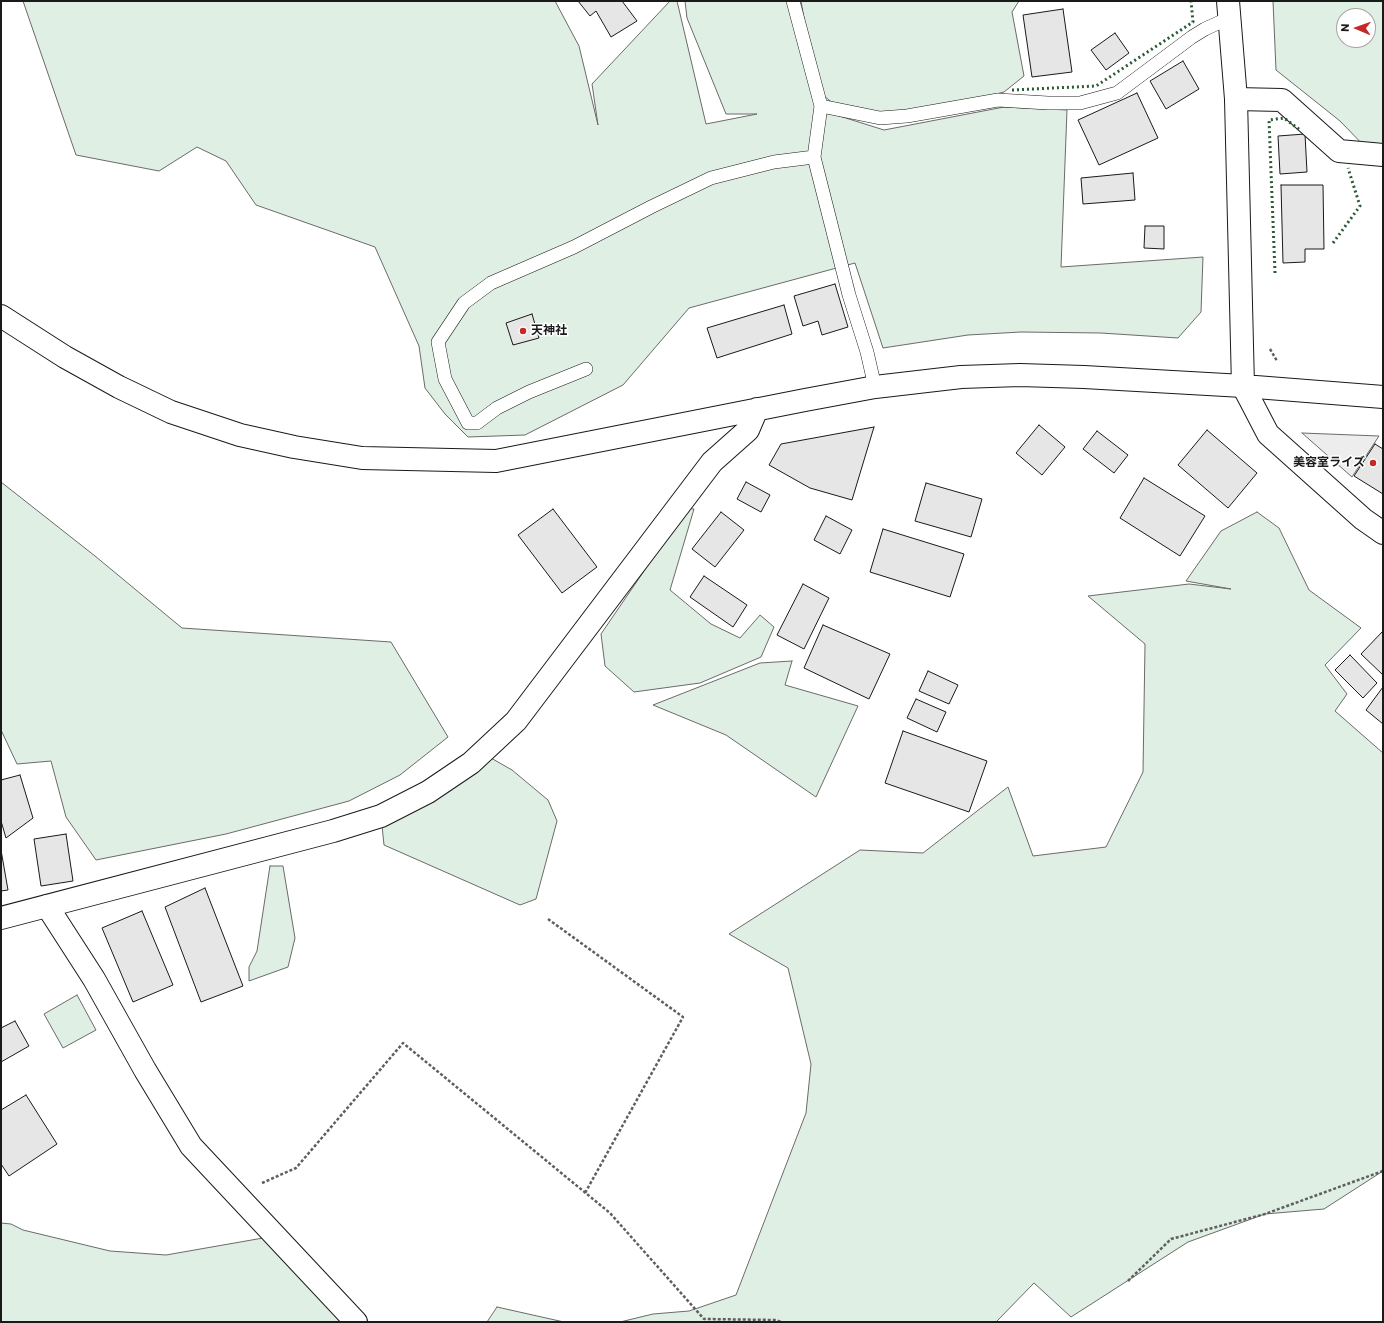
<!DOCTYPE html>
<meta charset="utf-8">
<style>
body{margin:0}
#map{position:relative;width:1384px;height:1323px;overflow:hidden;background:#fff;font-family:Poppins,sans-serif}
canvas{display:block}
.frame{position:absolute;inset:0;border:2px solid #1a1a1a;pointer-events:none}
.north{position:absolute;left:1336px;top:8px;width:40px;height:40px;box-sizing:border-box;background:#fff;border:1px solid #a3a3a3;border-radius:50%;rotate:272deg;font-size:11px;font-weight:700;line-height:16px;text-align:center;color:#1a1a1a}
.north::after{content:'';display:block;margin:auto;width:14px;height:18px;background:#c62828;clip-path:polygon(50% 0,100% 100%,50% 72%,0 100%)}
</style>
<div id="map">
<canvas width="1384" height="1323"></canvas>
<div class="frame"></div>
<div class="north">N</div>
</div>
<script>
const ctx = document.querySelector('canvas').getContext('2d');
ctx.lineJoin = 'round';
function paint(path, color) {
  ctx.fillStyle = color;
  ctx.fill(path, 'evenodd');
}
function shape(rows) {
  const path = new Path2D();
  for (const r of rows) {
    path.moveTo(r[0], r[1]);
    for (let i = 2; i < r.length; i += 2) path.lineTo(r[i], r[i + 1]);
  }
  return path;
}
function trace(path, color, width, dash) {
  ctx.strokeStyle = color;
  ctx.lineWidth = width;
  ctx.lineCap = dash ? 'butt' : 'round';
  ctx.setLineDash(dash || []);
  ctx.stroke(path);
}
function drawText(font, color, halo, rows, align = 'center') {
  ctx.font = font + ' Poppins,"Noto Sans JP",sans-serif';
  ctx.lineWidth = 3;
  ctx.setLineDash([]);
  ctx.textBaseline = 'middle';
  ctx.strokeStyle = halo;
  ctx.fillStyle = color;
  for (const [text, x, y, turn = 0] of rows) {
    ctx.save();
    ctx.translate(x, y);
    ctx.rotate((+turn || 0) * Math.PI / 180);
    ctx.textAlign = isNaN(turn) ? turn : align;
    if (halo) ctx.strokeText(text, 0, 0);
    ctx.fillText(text, 0, 0);
    ctx.restore();
  }
}
const green = shape([
 [23,1,555,1,579,46,598,125,592,84,670,1,677,1,706,124,757,114,726,114,687,18,685,1,793,1,815,83,801,1,1019,1,1012,12,1024,76,1004,92,907,116,841,110,817,90,821,106,814,108,884,130,1004,107,1067,110,1061,267,1203,257,1201,312,1178,338,1101,333,1021,332,968,335,883,348,855,263,689,308,623,385,525,435,468,437,445,414,425,388,419,346,375,247,256,205,226,161,197,147,159,171,76,155,23,1],
 [1273,1,1383,1,1383,157,1372,154,1340,121,1276,70,1273,1],
 [1344,16,1368,16,1368,40,1344,40,1344,16],
 [1,482,95,556,182,628,391,642,448,737,400,775,349,801,226,834,96,860,66,817,51,761,17,764,1,730,1,482],
 [687,508,694,509,670,590,711,624,740,638,760,615,774,627,761,657,700,683,634,692,605,666,601,634,687,508],
 [1257,512,1279,528,1309,590,1361,628,1325,665,1347,694,1335,711,1383,753,1383,1171,1324,1209,1265,1214,1188,1242,1071,1317,1034,1283,996,1322,620,1322,653,1314,689,1311,736,1295,806,1113,811,1064,788,968,729,934,860,850,923,853,1008,787,1033,856,1106,847,1143,772,1145,644,1088,596,1189,584,1231,589,1186,581,1221,531,1257,512],
 [792,661,785,685,858,706,816,797,726,735,653,705,760,663,792,661],
 [491,758,512,770,548,800,557,821,536,899,520,905,384,845,381,816,491,758],
 [270,866,283,866,295,938,288,967,249,981,249,967,257,951,270,866],
 [77,995,96,1030,63,1048,44,1014,77,995],
 [1,1223,11,1224,23,1230,110,1251,166,1255,263,1238,362,1322,1,1322,1,1223],
 [497,1307,564,1322,487,1322,497,1307]
]);
const parking = shape([
 [1302,433,1379,436,1352,477,1302,433]
]);
const building = shape([
 [578,1,622,1,637,21,611,37,596,11,590,16,578,1],
 [1063,9,1072,72,1032,77,1023,15,1063,9],
 [1115,33,1129,53,1106,70,1091,50,1115,33],
 [1183,61,1199,89,1166,109,1150,81,1183,61],
 [1137,93,1158,138,1099,165,1078,120,1137,93],
 [1305,134,1307,172,1280,174,1278,136,1305,134],
 [1133,173,1135,200,1083,204,1081,178,1133,173],
 [1281,185,1323,185,1324,249,1305,249,1305,262,1283,263,1281,185],
 [1145,226,1164,226,1164,249,1144,248,1145,226],
 [835,284,848,327,822,335,818,321,803,326,794,296,835,284],
 [784,305,792,334,717,358,707,328,784,305],
 [532,314,539,338,513,345,506,323,532,314],
 [1039,425,1065,447,1042,475,1016,453,1039,425],
 [874,427,852,500,810,488,769,465,781,444,874,427],
 [1207,430,1257,473,1228,508,1178,465,1207,430],
 [1097,431,1128,455,1114,473,1083,449,1097,431],
 [1375,444,1383,449,1383,494,1354,476,1375,444],
 [1144,478,1205,516,1180,556,1120,518,1144,478],
 [746,482,770,495,761,512,737,499,746,482],
 [926,483,982,499,971,537,915,521,926,483],
 [553,509,597,567,562,593,518,535,553,509],
 [721,512,744,530,715,567,692,549,721,512],
 [826,516,852,530,840,554,814,540,826,516],
 [883,529,964,554,950,597,870,572,883,529],
 [704,576,747,605,733,627,690,597,704,576],
 [803,584,829,598,804,649,777,635,803,584],
 [823,625,890,654,869,699,804,668,823,625],
 [1383,631,1383,675,1361,654,1383,631],
 [1350,655,1377,683,1363,698,1335,670,1350,655],
 [928,671,958,685,949,704,919,691,928,671],
 [1383,687,1383,724,1366,710,1383,687],
 [916,699,946,712,937,732,907,718,916,699],
 [903,731,987,761,969,812,885,783,903,731],
 [20,775,33,818,6,838,1,821,1,780,20,775],
 [66,834,73,881,41,886,34,839,66,834],
 [1,850,8,890,1,891,1,850],
 [205,888,243,986,201,1002,165,907,205,888],
 [142,911,173,985,133,1002,102,928,142,911],
 [15,1021,29,1046,1,1062,1,1028,15,1021],
 [26,1095,57,1144,9,1176,1,1164,1,1110,26,1095]
]);
const path = shape([
 [1270,349,1277,361],
 [548,919,683,1017,585,1193],
 [262,1183,296,1168,403,1043,610,1213,704,1319,776,1320,781,1322],
 [1128,1281,1171,1239,1265,1214,1383,1171]
]);
const service = shape([
 [793,1,821,106,814,157,849,295,867,352,875,387],
 [821,106,880,118,907,116,998,100,1048,103,1080,103,1117,93,1192,37,1205,29,1229,18],
 [586,369,529,392,497,408,477,423,468,423,445,379,438,342,464,303,491,283,574,247,651,207,711,178,774,162,814,157]
]);
const minor = shape([
 [1236,99,1282,100,1339,151,1383,155],
 [1243,386,1268,434,1363,519,1383,533],
 [47,906,94,979,145,1070,191,1146,356,1322]
]);
const tertiary = shape([
 [1228,1,1236,99,1243,386],
 [1,316,65,357,119,387,171,412,240,435,294,447,362,458,496,461,805,400,875,387,961,377,1020,375,1084,377,1243,386,1383,397],
 [1,918,333,831,381,816,428,792,471,763,516,721,712,462,748,430,757,409]
]);
const hedge = shape([
 [1012,90,1096,86,1193,22,1191,1],
 [1333,243,1360,206,1348,168],
 [1275,273,1269,120,1284,118,1300,130]
]);
const markers = [
 [523,331,4,"#c62828"],
 [1373,463,4,"#c62828"]
];
const poiNames = [
 ["天神社",531,331],
 ["美容室ライズ",1365,463,"right"]
];
paint(green, '#e0efe3');
trace(green, '#6a6a6a', 1);
paint(parking, '#ededed');
trace(parking, '#6a6a6a', 1);
paint(building, '#e6e6e6');
trace(building, '#1a1a1a', 1);
trace(service, '#1a1a1a', 14);
trace(minor, '#1a1a1a', 24);
trace(tertiary, '#1a1a1a', 24);
trace(path, '#5f5f5f', 2.5, [3, 2]);
trace(service, '#fff', 13);
trace(minor, '#fff', 22);
trace(tertiary, '#fff', 22);
trace(hedge, '#2b5a34', 3, [2, 3]);
for (const [x, y, r, color] of markers) {
  const dot = new Path2D();
  dot.arc(x, y, r, 0, 2 * Math.PI);
  ctx.fillStyle = color;
  ctx.fill(dot);
  trace(dot, '#fff', 1.5);
}
drawText('bold 12px', '#1a1a1a', '#fff', poiNames, 'left');
</script>
